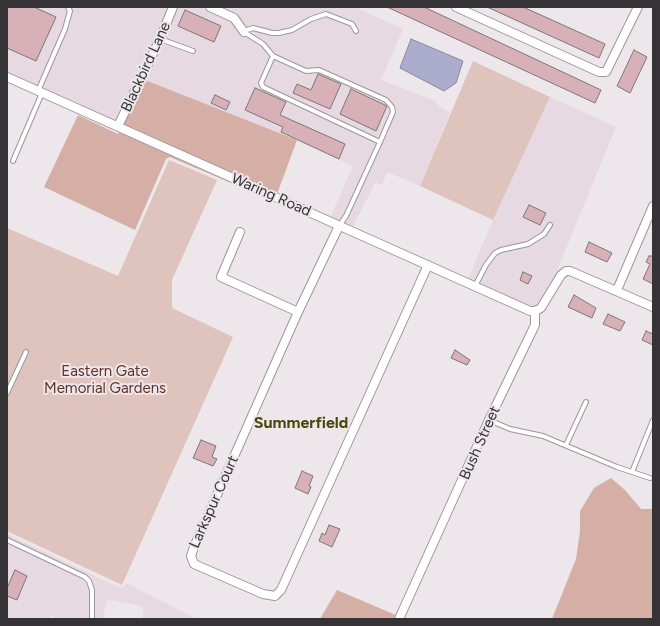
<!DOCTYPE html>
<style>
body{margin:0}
#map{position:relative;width:660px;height:626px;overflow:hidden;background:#ede6ea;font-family:Figtree,sans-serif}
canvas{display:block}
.frame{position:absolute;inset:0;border:8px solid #353335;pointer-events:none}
</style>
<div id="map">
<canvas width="660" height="626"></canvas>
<div class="frame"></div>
</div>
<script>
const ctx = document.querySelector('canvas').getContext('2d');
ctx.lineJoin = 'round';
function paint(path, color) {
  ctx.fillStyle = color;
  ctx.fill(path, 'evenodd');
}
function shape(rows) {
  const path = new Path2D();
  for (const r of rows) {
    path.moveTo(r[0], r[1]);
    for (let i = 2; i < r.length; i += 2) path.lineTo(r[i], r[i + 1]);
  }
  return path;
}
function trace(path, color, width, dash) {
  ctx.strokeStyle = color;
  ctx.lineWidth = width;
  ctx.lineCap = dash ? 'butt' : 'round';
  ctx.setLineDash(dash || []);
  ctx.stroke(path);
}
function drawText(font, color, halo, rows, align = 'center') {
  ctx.font = font + ' Figtree,sans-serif';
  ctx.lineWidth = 4;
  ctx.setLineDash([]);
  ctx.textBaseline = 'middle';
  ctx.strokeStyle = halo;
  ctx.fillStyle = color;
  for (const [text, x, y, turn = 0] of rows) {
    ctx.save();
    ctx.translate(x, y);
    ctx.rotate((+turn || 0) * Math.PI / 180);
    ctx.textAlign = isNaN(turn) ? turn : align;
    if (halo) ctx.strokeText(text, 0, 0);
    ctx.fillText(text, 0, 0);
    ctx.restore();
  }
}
const built = shape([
 [7,7,169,7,157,37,116,121,7,73],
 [177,7,201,7,232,21,242,36,249,34,242,21,235,15,218,7,355,7,403,29,381,80,435,101,440,107,450,113,420,186,387,172,382,185,375,183,352,228,330,218,353,166,297,140,146,81,135,101,164,40],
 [550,97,616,127,553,280,538,305,531,307,468,279,493,220],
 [7,534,120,588,125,586,126,583,197,619,142,619,144,610,141,606,110,600,106,602,103,619,60,619,51,616,49,619,7,619]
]);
const green = shape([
 [473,61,550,97,493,220,420,186],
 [169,160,217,180,172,280,172,308,233,337,122,585,7,531,7,228,118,276]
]);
const forest = shape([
 [145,80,297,140,277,194,123,125],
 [78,115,118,134,120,131,274,201,170,157,166,159,135,230,44,187],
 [611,478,625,490,641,509,653,509,653,619,552,619,576,559,580,531,580,511,594,488],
 [337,590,405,619,320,619]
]);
const water = shape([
 [411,39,463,61,456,83,444,91,400,68,411,39]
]);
const building = shape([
 [7,7,34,7,56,17,36,61,7,48,7,7],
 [387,7,424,7,601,90,595,103,387,7],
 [487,7,523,7,605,44,599,58,487,7],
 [185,10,221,26,214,42,178,26,185,10],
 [634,50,647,57,630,93,617,86,634,50],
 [318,74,341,84,330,109,293,93,297,84,311,90,318,74],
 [255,88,286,102,280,115,345,144,339,159,281,132,283,127,245,110,255,88],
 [351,89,387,106,376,131,340,114,351,89],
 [215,95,230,102,226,110,211,103,215,95],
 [529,205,546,213,540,225,523,217,529,205],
 [589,242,612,253,607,262,585,252,589,242],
 [649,256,653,256,653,284,643,279,650,264,646,262,649,256],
 [523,272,532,276,528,284,520,280,523,272],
 [574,295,596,308,592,318,568,307,574,295],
 [608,314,625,322,620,331,603,324,608,314],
 [646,331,653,334,653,345,642,340,646,331],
 [455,350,470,360,467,365,451,358,455,350],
 [201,440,216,446,212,457,217,459,213,466,193,458,201,440],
 [302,471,313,476,309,486,311,487,308,494,295,488,302,471],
 [329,525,340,529,332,547,319,541,322,533,325,535,329,525],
 [15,570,27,576,17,600,7,596,7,588,15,570]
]);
const lane = shape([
 [244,31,253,28,272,33,279,33,292,30,311,19,326,14,352,24,356,31],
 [244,32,263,44,273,56,261,83,263,87,380,142,346,216,339,226],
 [160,39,193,51],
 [273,56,306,71,319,70,386,100,392,107,393,112,380,142],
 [38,91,65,29,70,11,68,7],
 [13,161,42,93],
 [475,286,486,265,495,253,501,250,528,244,544,234,550,225],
 [7,393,26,352],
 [489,420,510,429,543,436,617,467,650,478],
 [566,445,586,402],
 [632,472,653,420],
 [7,540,85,577,89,581,92,590,92,619]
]);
const street = shape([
 [210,7,234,18,244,32],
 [456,7,599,72,606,72,638,7],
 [7,77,530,311,535,311],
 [118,126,160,39,173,7],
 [339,226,298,312,194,547,191,556,194,564,263,594,275,596,281,590,428,265],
 [240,232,221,277,298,312],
 [617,290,653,206],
 [535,311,541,308,561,275,566,271,570,271,653,307],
 [399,619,489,420,535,325,535,311]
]);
const streetNames = [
 ["Blackbird Lane",146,67,-65],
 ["Waring Road",271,195,24],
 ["Bush Street",480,443,-66],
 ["Larkspur Court",214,502,-66]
];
const parkNames = [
 ["Eastern Gate",105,372],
 ["Memorial Gardens",105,389]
];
const neighbourhoodNames = [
 ["Summerfield",301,423]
];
paint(built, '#e7d9e2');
paint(green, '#dfc4be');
paint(forest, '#d5afa6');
paint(water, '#acaccd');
trace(water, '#88889f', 1);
paint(building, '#d7b0b8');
trace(building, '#7d7677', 1);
trace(lane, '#9c9699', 6);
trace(street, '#9c9699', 10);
trace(lane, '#fff', 4);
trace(street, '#fff', 8);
drawText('15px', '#353335', '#ede6ea', streetNames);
drawText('15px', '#643127', '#ede6ea', parkNames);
drawText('bold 16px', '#45480a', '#ede6ea', neighbourhoodNames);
</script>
